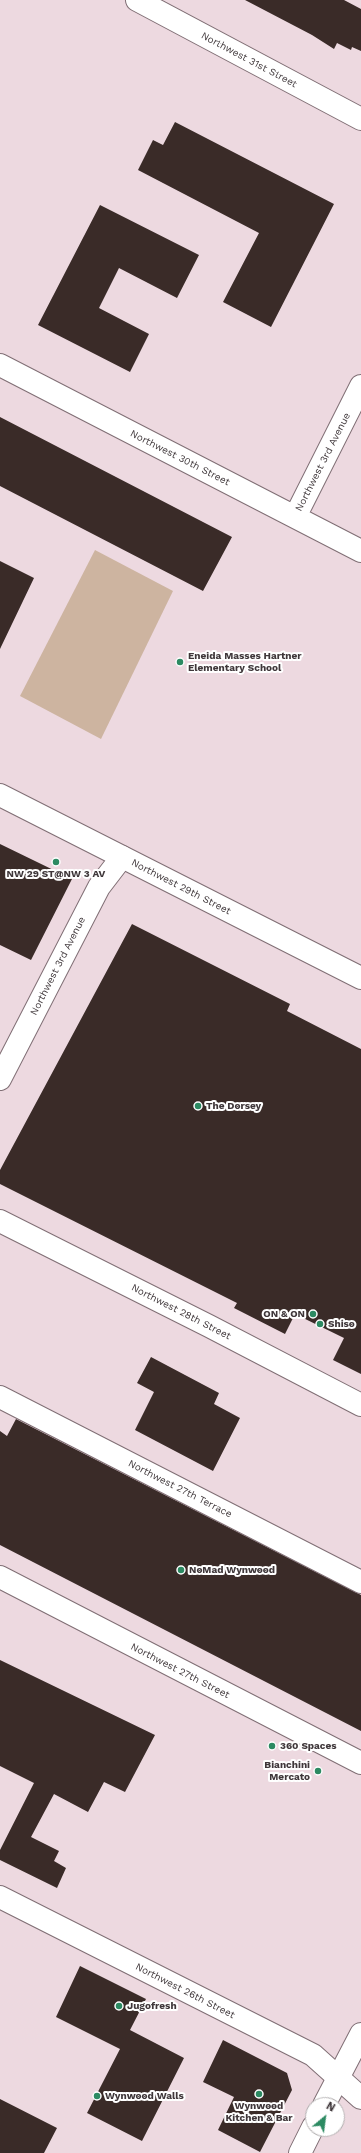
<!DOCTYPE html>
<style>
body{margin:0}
#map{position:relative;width:361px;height:2153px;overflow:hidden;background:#edd9e0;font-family:"Work Sans",sans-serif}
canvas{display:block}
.north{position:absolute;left:305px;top:2097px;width:40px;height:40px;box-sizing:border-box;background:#fff;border:1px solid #b2afb0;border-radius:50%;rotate:29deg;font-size:11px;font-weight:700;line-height:16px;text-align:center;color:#3f373a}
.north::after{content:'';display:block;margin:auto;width:14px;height:18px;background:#2c8a62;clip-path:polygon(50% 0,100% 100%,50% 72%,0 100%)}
</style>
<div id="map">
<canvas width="361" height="2153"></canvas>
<div class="north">N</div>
</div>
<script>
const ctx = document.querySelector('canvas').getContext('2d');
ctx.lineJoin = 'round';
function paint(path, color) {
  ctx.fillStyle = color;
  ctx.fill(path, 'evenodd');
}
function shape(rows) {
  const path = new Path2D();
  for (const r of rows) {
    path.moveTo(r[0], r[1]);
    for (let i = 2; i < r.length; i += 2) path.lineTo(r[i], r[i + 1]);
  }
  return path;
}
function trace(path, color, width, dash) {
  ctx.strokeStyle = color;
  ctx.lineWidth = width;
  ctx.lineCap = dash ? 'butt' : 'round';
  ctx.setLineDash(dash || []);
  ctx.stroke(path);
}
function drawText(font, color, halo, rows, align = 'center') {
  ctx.font = font + ' "Work Sans",sans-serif';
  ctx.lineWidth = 4;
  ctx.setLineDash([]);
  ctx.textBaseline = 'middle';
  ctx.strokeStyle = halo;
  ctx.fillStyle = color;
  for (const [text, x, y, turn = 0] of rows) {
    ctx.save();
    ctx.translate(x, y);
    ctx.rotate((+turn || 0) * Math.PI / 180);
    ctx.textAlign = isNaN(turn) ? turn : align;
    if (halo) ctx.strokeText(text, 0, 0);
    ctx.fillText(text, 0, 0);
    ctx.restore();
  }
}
const green = shape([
 [95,550,173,591,101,739,20,696]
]);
const building = shape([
 [245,0,344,0,361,9,361,51,352,47,351,50,337,43,334,49,312,35],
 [175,122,334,204,271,327,223,302,259,233,138,170,153,140,163,145],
 [100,205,199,255,177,298,119,268,99,308,149,334,130,372,38,325],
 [0,417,232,537,203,591,0,486],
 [0,561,34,578,0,649],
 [0,844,72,879,31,960,0,945],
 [132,924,290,1004,287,1011,361,1049,361,1374,333,1360,344,1338,295,1314,285,1334,234,1308,237,1303,0,1184,0,1170],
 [151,1357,219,1393,214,1404,240,1418,213,1471,135,1430,154,1392,137,1383],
 [16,1419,361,1595,361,1731,0,1545,0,1431,7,1436],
 [0,1660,155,1735,125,1792,104,1782,88,1812,54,1794,31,1837,59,1851,54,1861,66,1868,57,1888,0,1860,0,1850,34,1783,0,1766],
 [80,1966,146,1999,130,2030,184,2058,142,2141,87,2113,120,2049,56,2017],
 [223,2040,287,2073,292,2090,260,2152,218,2130,234,2097,203,2082],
 [0,2099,57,2128,44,2153,0,2153]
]);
const minor = shape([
 [137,0,361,119],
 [0,365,361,551],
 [295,517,361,386],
 [0,1079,99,887,122,857],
 [0,1221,209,1326,361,1405],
 [0,1397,361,1582],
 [0,1577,361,1763],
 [0,1897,313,2055,361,2098]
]);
const tertiary = shape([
 [0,795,361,978],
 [324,2105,361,2034],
 [300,2153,313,2127]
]);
const markers = [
 [180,662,4,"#2c8a62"],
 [56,862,4,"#2c8a62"],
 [198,1106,4,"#2c8a62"],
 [313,1314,4,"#2c8a62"],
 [320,1324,4,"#2c8a62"],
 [181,1570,4,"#2c8a62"],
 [272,1746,4,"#2c8a62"],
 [318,1771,4,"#2c8a62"],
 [119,2006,4,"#2c8a62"],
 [259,2094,4,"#2c8a62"],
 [97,2096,4,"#2c8a62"]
];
const streetNames = [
 ["Northwest 31st Street",249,60,28],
 ["Northwest 30th Street",180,458,27],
 ["Northwest 3rd Avenue",323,462,-63],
 ["Northwest 29th Street",181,887,27],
 ["Northwest 3rd Avenue",58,966,-63],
 ["Northwest 28th Street",181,1312,27],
 ["Northwest 27th Terrace",180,1489,27],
 ["Northwest 27th Street",180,1671,27],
 ["Northwest 26th Street",185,1991,27]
];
const poiNames = [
 ["Eneida Masses Hartner",188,656],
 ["Elementary School",188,668],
 ["NW 29 ST@NW 3 AV",56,874,"center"],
 ["The Dorsey",206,1106],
 ["ON & ON",305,1314,"right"],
 ["Shiso",328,1324],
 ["NoMad Wynwood",189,1570],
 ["360 Spaces",280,1746],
 ["Bianchini",310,1765,"right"],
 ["Mercato",310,1777,"right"],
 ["Jugofresh",127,2006],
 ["Wynwood Walls",105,2096],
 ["Wynwood",259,2106,"center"],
 ["Kitchen & Bar",259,2118,"center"]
];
paint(green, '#cdb4a0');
paint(building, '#3a2b28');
trace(minor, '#806f75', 24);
trace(tertiary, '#806f75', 24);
trace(minor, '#fff', 22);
trace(tertiary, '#fff', 22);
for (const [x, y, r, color] of markers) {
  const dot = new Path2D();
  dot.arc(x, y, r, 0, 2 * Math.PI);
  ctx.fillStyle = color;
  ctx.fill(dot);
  trace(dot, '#fff', 1.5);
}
drawText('10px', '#3f373a', '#fff', streetNames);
drawText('bold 10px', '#3f373a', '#fff', poiNames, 'left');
</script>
